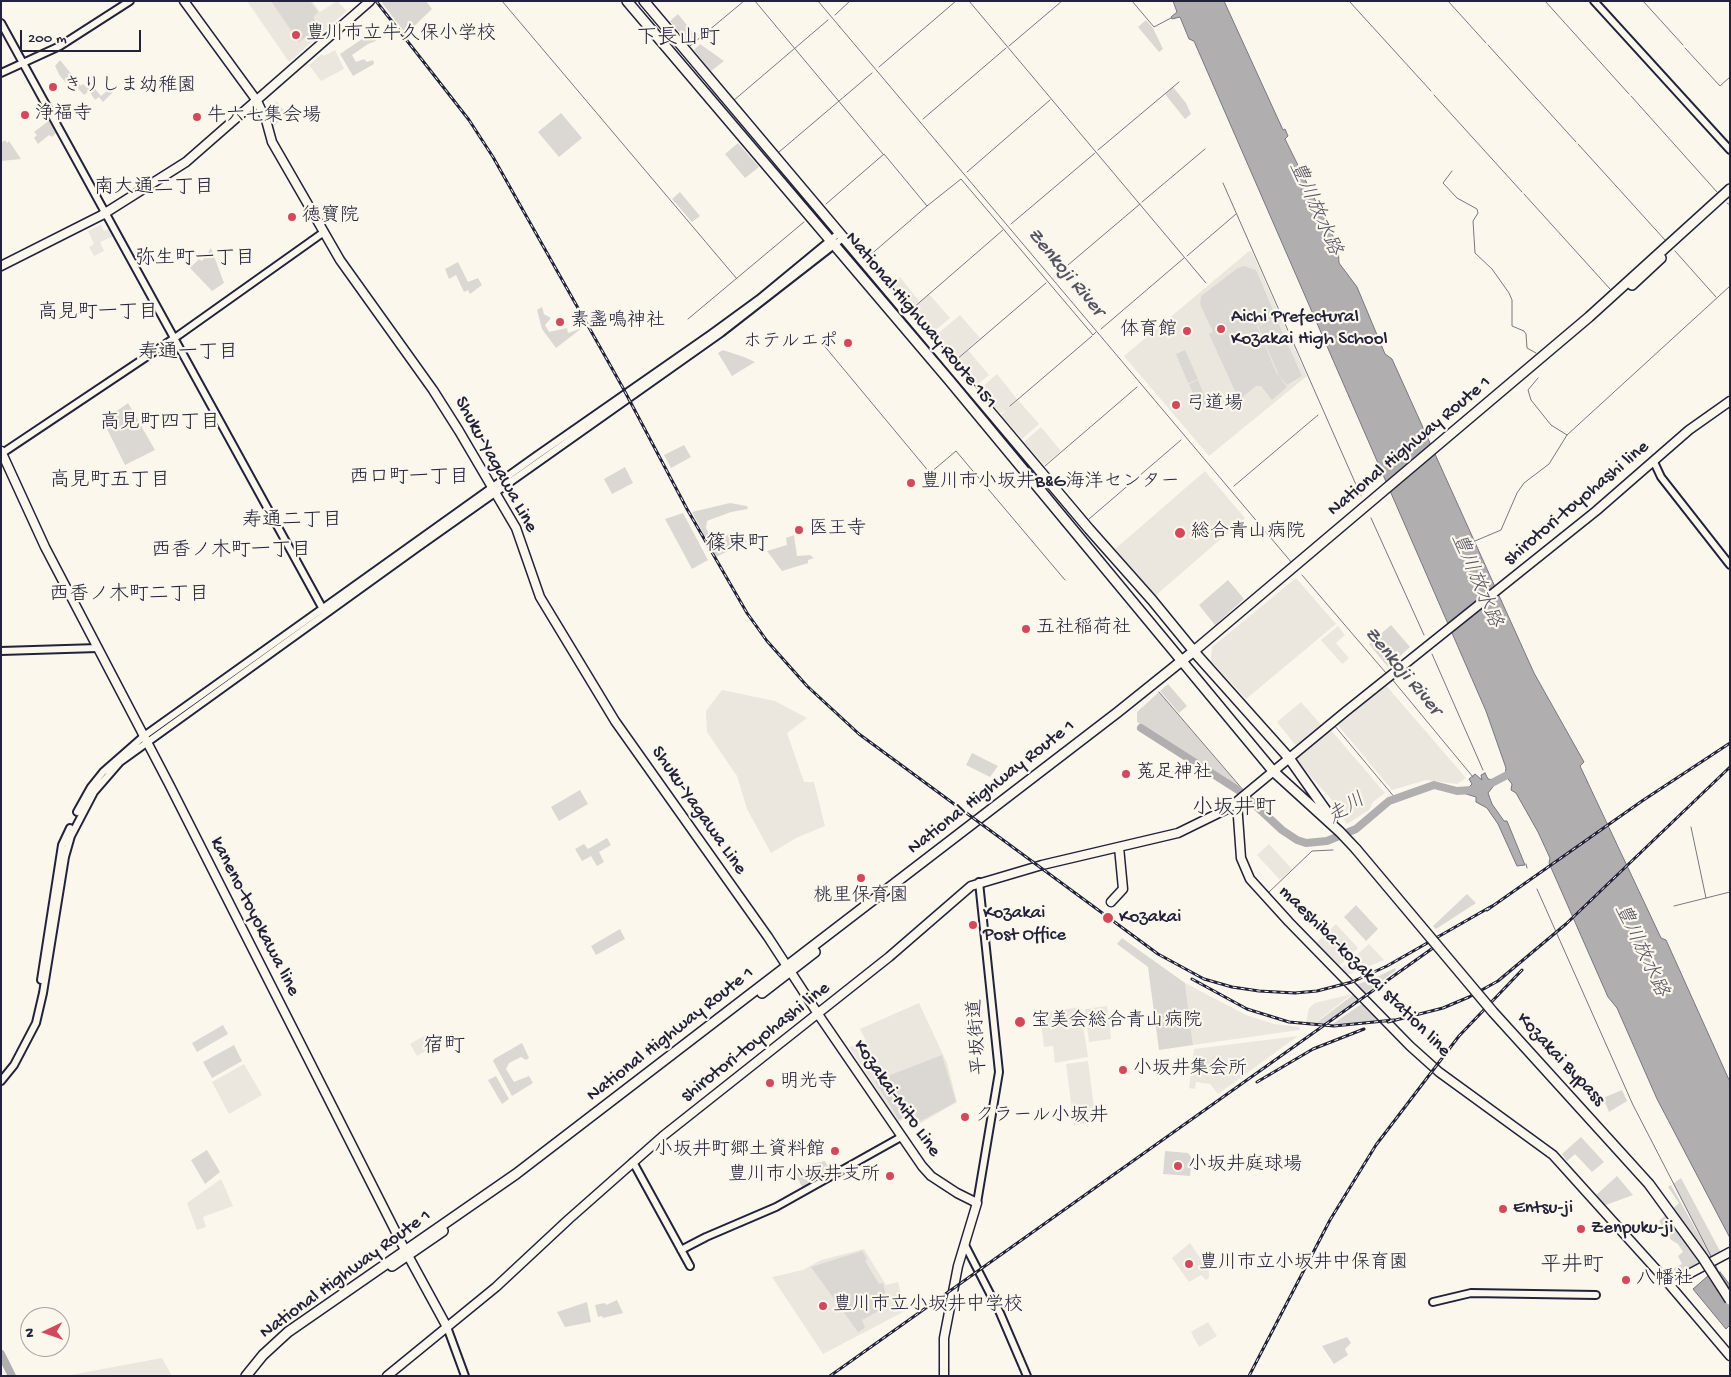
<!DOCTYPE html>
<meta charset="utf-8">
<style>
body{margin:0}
#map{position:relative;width:1731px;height:1377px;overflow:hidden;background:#fbf7ec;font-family:"Gochi Hand",sans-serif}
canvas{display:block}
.frame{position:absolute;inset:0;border:2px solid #22223b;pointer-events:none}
.north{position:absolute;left:20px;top:1307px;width:50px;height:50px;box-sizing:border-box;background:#fbf7ec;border:1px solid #a4a2a5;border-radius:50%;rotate:267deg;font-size:14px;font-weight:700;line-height:20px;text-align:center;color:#22223b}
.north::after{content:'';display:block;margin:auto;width:18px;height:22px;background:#d1495b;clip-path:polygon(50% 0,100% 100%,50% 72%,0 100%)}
.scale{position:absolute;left:20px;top:30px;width:121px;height:22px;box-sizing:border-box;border:2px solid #22223b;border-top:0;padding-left:6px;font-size:15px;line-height:18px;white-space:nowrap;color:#22223b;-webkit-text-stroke:4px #fbf7ec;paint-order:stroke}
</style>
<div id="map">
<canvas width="1731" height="1377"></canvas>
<div class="frame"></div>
<div class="north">N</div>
<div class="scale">200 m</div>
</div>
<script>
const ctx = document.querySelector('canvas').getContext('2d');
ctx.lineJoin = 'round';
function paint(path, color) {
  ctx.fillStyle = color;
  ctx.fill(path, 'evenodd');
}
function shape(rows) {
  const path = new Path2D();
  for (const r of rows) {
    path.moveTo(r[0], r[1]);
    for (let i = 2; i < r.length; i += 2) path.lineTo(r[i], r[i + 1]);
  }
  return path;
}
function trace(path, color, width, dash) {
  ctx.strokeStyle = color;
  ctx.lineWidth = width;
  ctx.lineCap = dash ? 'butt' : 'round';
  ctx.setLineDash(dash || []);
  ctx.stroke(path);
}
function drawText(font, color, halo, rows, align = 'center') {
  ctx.font = font + ' "Gochi Hand","Klee One",sans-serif';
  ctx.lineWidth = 4.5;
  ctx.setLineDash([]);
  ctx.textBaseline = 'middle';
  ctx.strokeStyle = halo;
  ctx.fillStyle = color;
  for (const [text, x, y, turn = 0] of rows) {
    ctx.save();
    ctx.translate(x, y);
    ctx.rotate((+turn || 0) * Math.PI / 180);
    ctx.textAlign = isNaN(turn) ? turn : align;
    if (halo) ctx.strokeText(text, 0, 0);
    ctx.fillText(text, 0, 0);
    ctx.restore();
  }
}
const built = shape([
 [247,1,312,1,320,12,337,1,347,11,289,62],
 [335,50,344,69,321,81,309,65,322,54,324,56],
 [276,101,288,114,273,127,266,110],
 [101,225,104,231,110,228,114,236,100,242,104,251,94,256,89,247,94,244,88,231],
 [1249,251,1252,252,1307,376,1209,456,1124,356],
 [900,277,919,301,911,308,891,284],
 [929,294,950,318,932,333,912,309],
 [960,315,980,338,955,360,935,336],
 [968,350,989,375,977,385,956,360],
 [997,374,1017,399,1010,407,1018,400,1039,424,1022,439,1001,415,1006,410,1000,413,980,389],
 [1041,427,1061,451,1044,465,1024,442],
 [1205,471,1245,518,1155,596,1115,549],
 [1296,578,1336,624,1246,699,1211,661,1212,647],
 [1338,626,1345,635,1336,643,1349,658,1342,664,1321,640],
 [1384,683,1466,778,1457,784,1426,780,1392,790,1336,723],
 [722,690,775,701,807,718,787,733,804,782,814,782,825,826,796,838,771,853,747,809,737,776,707,732,706,711],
 [1301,702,1323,727,1297,747,1277,722],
 [1329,728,1385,793,1373,802,1369,810,1347,824,1331,799,1297,761,1298,754],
 [1269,844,1292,869,1280,880,1257,855],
 [1336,924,1358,948,1339,966,1334,966,1314,945],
 [1369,944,1384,960,1345,976,1340,974,1341,969],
 [1185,983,1246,1015,1274,1024,1300,1027,1299,1030,1193,1045],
 [1352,994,1315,1023,1306,1022,1309,1008,1315,1003],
 [919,1003,947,1063,957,1102,914,1127,909,1117,898,1122,849,1047,866,1041,860,1029],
 [1107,1006,1111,1039,1089,1042,1085,1009],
 [1080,1007,1088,1057,1055,1063,1053,1046,1044,1047,1040,1013],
 [426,1035,433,1047,417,1056,410,1044],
 [1298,1036,1218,1094,1210,1084,1196,1082,1195,1089,1189,1088,1194,1049],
 [1088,1061,1096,1122,1074,1125,1066,1064],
 [244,1064,262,1095,229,1114,212,1082],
 [221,1179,233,1206,203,1217,206,1227,197,1230,187,1203],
 [1190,1243,1209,1271,1209,1278,1206,1280,1201,1275,1189,1282,1172,1258],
 [864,1249,886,1285,898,1282,905,1311,823,1354,772,1277,803,1270,821,1260],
 [1208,1322,1217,1336,1199,1347,1191,1332],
 [162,1358,172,1376,65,1376]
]);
const green = shape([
 [271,1,310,1,318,12,313,17,319,27,299,42],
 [383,1,426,1,432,9,406,34,382,3],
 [678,14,698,39,690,46,670,21],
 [1146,20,1153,28,1163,49,1159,52,1138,27],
 [371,33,376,41,368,44,352,55,356,62,364,59,367,62,373,60,374,64,353,76,340,54],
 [700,44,724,61,711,71,694,50],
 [60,60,81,86,83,84,87,88,91,84,101,96,110,88,113,92,103,102,99,97,95,100,89,91,84,95,75,85,73,87,68,82,66,83,60,76,55,66],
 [711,86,758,141,788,179,783,183,706,89],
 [1173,87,1186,103,1191,114,1185,119,1165,94],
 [561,113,582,138,559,157,538,132],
 [47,114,56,133,52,137,49,135,38,144,34,138,37,135,34,132,47,122,44,117],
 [5,140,7,143,9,141,21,159,1,161,1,143],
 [738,143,759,167,745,178,725,154],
 [680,192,700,216,692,222,672,199],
 [845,244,964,387,959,391,839,249],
 [211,248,224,283,212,291,190,268,199,259,202,261],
 [458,262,468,282,478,278,482,285,470,294,468,290,464,292,456,275,449,279,445,269],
 [1244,266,1256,270,1276,317,1257,326,1276,372,1287,387,1272,400,1261,386,1256,386,1239,400,1209,334,1213,332,1200,304,1201,296,1238,268],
 [542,307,544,314,551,318,545,325,549,332,567,328,568,333,582,328,556,348,542,329,537,310],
 [1276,318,1302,376,1287,385,1279,376,1258,326],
 [723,350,744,357,755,362,732,376,718,353],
 [1185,350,1198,379,1188,383,1176,354],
 [1198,380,1208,405,1200,408,1189,384],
 [128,403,155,450,125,465,103,421],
 [684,445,691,457,671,468,664,455],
 [625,467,633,483,612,494,604,479],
 [730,503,747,506,748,509,731,512,712,519,707,521,706,528,711,539,716,542,720,541,728,534,742,535,747,542,716,557,692,512],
 [683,513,708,560,692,569,665,519],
 [794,535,797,556,810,555,814,558,808,560,808,563,782,571,767,551,787,545,786,538],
 [1228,580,1244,599,1215,625,1199,605],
 [1391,625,1410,647,1388,667,1369,644],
 [1168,684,1187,706,1179,713,1160,691],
 [1159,692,1244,792,1240,792,1137,722,1137,712],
 [972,753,998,766,990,777,966,765],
 [580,790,588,804,559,821,551,807],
 [607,838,611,845,599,852,604,862,597,866,591,856,582,861,575,849,584,844,588,849],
 [1467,894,1476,903,1436,929,1433,926],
 [1356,905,1378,929,1366,941,1344,917],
 [620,929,625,939,596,955,591,946],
 [1122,938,1185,983,1193,1045,1159,1050,1148,967,1117,944],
 [1395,968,1396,970,1362,996,1353,986,1377,977],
 [1353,995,1359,999,1324,1024,1316,1023],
 [1363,1003,1379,1020,1331,1025],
 [223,1025,228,1034,197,1052,192,1043],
 [522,1043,529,1058,526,1060,521,1057,509,1063,506,1069,514,1082,529,1076,533,1083,512,1096,493,1061,494,1059],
 [234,1045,242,1061,212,1078,203,1062],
 [942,1055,956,1102,915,1124,910,1114,899,1120,875,1081],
 [496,1076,509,1099,502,1104,488,1080],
 [1622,1090,1627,1101,1609,1112,1603,1098],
 [1581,1137,1604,1162,1592,1172,1575,1154,1567,1161,1562,1154],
 [207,1150,220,1172,205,1184,191,1160],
 [1165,1151,1188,1153,1192,1158,1190,1176,1163,1174],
 [825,1161,827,1165,833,1163,835,1170,803,1189,795,1173,811,1164],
 [1617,1176,1633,1195,1603,1206,1594,1197],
 [1681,1178,1721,1253,1678,1276,1666,1272,1682,1264,1678,1256,1683,1252,1678,1244,1671,1240,1659,1221,1679,1203,1668,1187,1671,1185,1710,1255,1673,1184],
 [862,1251,867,1259,865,1261,879,1284,883,1283,888,1306,862,1320,865,1328,858,1332,811,1267],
 [617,1300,623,1313,603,1318,602,1316,598,1317,595,1305,605,1303,606,1305],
 [587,1302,591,1322,565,1327,557,1312],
 [1347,1337,1351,1343,1345,1349,1348,1355,1334,1364,1322,1346]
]);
const water = shape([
 [1173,1,1224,1,1283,130,1285,129,1288,136,1285,139,1338,246,1339,263,1357,287,1385,354,1392,359,1534,673,1584,762,1580,766,1661,938,1666,940,1730,1082,1730,1238,1657,1099,1617,1008,1608,997,1549,863,1550,858,1538,832,1516,793,1511,790,1512,784,1505,775,1506,768,1486,711,1194,41,1189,39,1180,17,1172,19,1171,17,1177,12,1173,1],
 [1485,773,1488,779,1494,780,1496,783,1488,793,1492,804,1504,821,1507,821,1525,865,1517,866,1498,824,1487,808,1476,802,1476,797,1463,793,1472,784,1469,779,1475,774,1482,780,1481,775,1485,773],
 [1720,1272,1730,1285,1730,1325,1726,1329,1693,1289,1709,1275,1711,1277,1720,1272]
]);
const stream = shape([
 [502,1,737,279],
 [755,1,883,154],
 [818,1,1292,563],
 [969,1,1206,283],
 [1132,1,1154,27,1171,18],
 [1349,1,1431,91],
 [1448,1,1486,43],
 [1545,1,1629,94],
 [1643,1,1683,45],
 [835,15,850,1],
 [1488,45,1576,142],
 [690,46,744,1],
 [1009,46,1062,1],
 [1685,48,1720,86,1730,77],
 [879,67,956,1],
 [1434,95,1522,192],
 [1631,96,1717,192],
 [733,101,828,20],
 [923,119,1006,48],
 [1578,144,1665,240],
 [1098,150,1179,82],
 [779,152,872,73],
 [1452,171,1443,183,1457,198,1477,209,1478,213,1473,221,1475,253,1492,269,1509,293,1512,300,1512,326,1524,331,1526,334,1527,348,1536,353],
 [967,172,1050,100],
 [1223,183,1361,496],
 [1524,194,1610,289],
 [1142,202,1205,149],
 [1727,203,1730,205],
 [826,204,884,154,927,206,961,179,1093,335,1096,332],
 [1011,224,1095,153],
 [1675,251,1716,297],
 [1187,256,1236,214],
 [868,257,927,206],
 [1055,276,1140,204],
 [913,308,1003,230],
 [688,319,804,222],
 [1101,329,1184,258],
 [822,343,930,473,956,451,1065,580],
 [956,360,1046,283],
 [1538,378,1528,390,1531,400,1551,425,1567,435],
 [1010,406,1092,336],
 [1045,466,1137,387],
 [1234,486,1318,415],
 [1371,518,1424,635],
 [1089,519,1181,440],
 [1475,541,1501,530,1517,493,1524,483,1549,464,1567,435,1730,286],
 [1302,575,1386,673],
 [1432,654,1483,770],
 [1391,678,1473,777],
 [1159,692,1244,791],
 [1334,725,1396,799],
 [1691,827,1706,898],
 [1526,864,1527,868],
 [1537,889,1633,1105,1712,1258],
 [1268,893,1312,851,1333,850],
 [1674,906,1730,892],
 [1715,1264,1719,1273]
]);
const river = shape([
 [1141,728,1241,792,1282,830,1297,840,1306,843,1327,841,1356,829,1389,801,1434,785,1457,791,1472,790],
 [1488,785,1513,772],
 [1,1354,12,1376]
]);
const minor = shape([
 [1594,1,1730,150],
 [1,23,324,611],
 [1,73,60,46,130,1],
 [1,454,179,335,324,232],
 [1654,462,1661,477,1730,565],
 [1,651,98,648],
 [77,812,91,787,103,772,144,736,536,456,711,334,759,299,839,233],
 [41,980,62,845,70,828],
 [1,1081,14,1065,36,1023,43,993,65,857,71,836,94,792,120,762,417,548,721,333,843,238],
 [633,1162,690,1266],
 [977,1203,999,1072,979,882],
 [965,1245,1000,1313,1027,1376],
 [681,1250,706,1237,776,1207,901,1137],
 [1433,1302,1471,1293,1596,1295],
 [447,1327,465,1376]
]);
const major = shape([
 [184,1,257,101,266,120,272,142,340,260,433,390,459,431,516,528,540,597,615,721,768,937,820,1017,922,1166,931,1176,957,1193,977,1203,958,1266,944,1338,944,1376],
 [1,266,102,215,186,162,370,1],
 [1,451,45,547,169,784,405,1250,447,1327],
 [1237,803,1241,858,1250,879,1289,922,1410,1046,1439,1072,1553,1155,1663,1277,1730,1356],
 [1111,902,1123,889,1119,847],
 [1670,1284,1730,1252],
 [387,1376,496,1287,569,1219,663,1136,889,957,971,886,1042,865,1178,833,1229,808,1345,712,1596,511,1689,430,1730,401]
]);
const highway = shape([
 [627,1,949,380,1273,771,1340,832,1356,849],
 [644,1,1089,529,1152,600,1197,655,1289,758,1332,819],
 [1632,285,1661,258],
 [762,993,815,952],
 [392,1266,443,1231],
 [246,1376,263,1355,288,1332,516,1174,1118,712,1194,651,1589,317,1730,189]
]);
const rail = shape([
 [376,1,469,120,493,157,623,388,687,509,747,613,767,641,807,686,859,734,1158,954,1204,979,1232,987,1259,991,1295,993,1317,991,1352,982,1387,966,1492,906],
 [1487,910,1642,801,1730,743],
 [1192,979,1247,1009,1289,1022,1334,1026,1394,1020],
 [1388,1022,1443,1008,1469,997,1498,981,1566,924,1730,767],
 [1257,1082,1313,1049,1364,1029],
 [830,1376,1440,943],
 [1249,1376,1330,1220,1376,1145,1459,1036,1522,970]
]);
const highwayBridge = shape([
 [1356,849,1493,1012,1649,1184,1703,1258,1730,1300]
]);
const markers = [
 [296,35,5,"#d1495b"],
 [53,87,5,"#d1495b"],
 [25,115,5,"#d1495b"],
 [197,117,5,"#d1495b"],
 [292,217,5,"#d1495b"],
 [560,322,5,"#d1495b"],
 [1221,329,5,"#d1495b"],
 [1187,331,5,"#d1495b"],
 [848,343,5,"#d1495b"],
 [1176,405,5,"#d1495b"],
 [911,483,5,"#d1495b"],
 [799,530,5,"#d1495b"],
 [1180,533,6,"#d1495b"],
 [1026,629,5,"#d1495b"],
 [1126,774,5,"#d1495b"],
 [861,878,5,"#d1495b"],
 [1108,918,6,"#d1495b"],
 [973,925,5,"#d1495b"],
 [1020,1022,6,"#d1495b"],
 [1123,1070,5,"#d1495b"],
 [770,1083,5,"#d1495b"],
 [965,1117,5,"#d1495b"],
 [835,1151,5,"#d1495b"],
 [1178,1166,5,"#d1495b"],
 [890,1176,5,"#d1495b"],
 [1503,1209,5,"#d1495b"],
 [1581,1229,5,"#d1495b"],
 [1189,1264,5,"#d1495b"],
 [1626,1280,5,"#d1495b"],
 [823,1306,5,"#d1495b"]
];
const poiNames = [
 ["豊川市立牛久保小学校",306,35],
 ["きりしま幼稚園",63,87],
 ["浄福寺",35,115],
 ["牛六七集会場",207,117],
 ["徳寶院",302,217],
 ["Aichi Prefectural",1231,318],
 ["Kozakai High School",1231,340],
 ["素盞鳴神社",570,322],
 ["体育館",1177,331,"right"],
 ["ホテルエポ",838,343,"right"],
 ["弓道場",1186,405],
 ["豊川市小坂井B&G海洋センター",921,483],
 ["医王寺",809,530],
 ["総合青山病院",1191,533],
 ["五社稲荷社",1036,629],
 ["菟足神社",1136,774],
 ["桃里保育園",861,897,"center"],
 ["Kozakai",983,914],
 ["Post Office",983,936],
 ["Kozakai",1119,918],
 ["宝美会総合青山病院",1031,1022],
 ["小坂井集会所",1133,1070],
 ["明光寺",780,1083],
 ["クラール小坂井",975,1117],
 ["小坂井町郷土資料館",825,1151,"right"],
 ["小坂井庭球場",1188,1166],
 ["豊川市小坂井支所",880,1176,"right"],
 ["Entsu-ji",1513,1209],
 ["Zenpuku-ji",1591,1229],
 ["豊川市立小坂井中保育園",1199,1264],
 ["八幡社",1636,1280],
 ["豊川市立小坂井中学校",833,1306]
];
const streetNames = [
 ["National Highway Route 151",920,321,50],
 ["National Highway Route 1",1410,447,-40],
 ["Shuku-Yagawa Line",495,465,61],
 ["shirotori-toyohashi line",1577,504,-40],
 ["National Highway Route 1",992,788,-38],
 ["Shuku-Yagawa Line",698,811,55],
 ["kaneno-toyokawa line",254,917,63],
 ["maeshiba-kozakai station line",1364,972,45],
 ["National Highway Route 1",671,1035,-38],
 ["平坂街道",979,1037,-94],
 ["shirotori-toyohashi line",756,1043,-38],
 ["Kozakai Bypass",1560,1060,47],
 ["Kozakai-Mito Line",896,1099,55],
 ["National Highway Route 1",346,1275,-36]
];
const neighbourhoodNames = [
 ["南大通二丁目",154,189],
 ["弥生町一丁目",195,260],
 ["高見町一丁目",98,314],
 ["寿通一丁目",188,354],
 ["高見町四丁目",160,424],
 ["西口町一丁目",409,479],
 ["高見町五丁目",110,482],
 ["寿通二丁目",292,522],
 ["西香ノ木町一丁目",231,552],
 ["西香ノ木町二丁目",129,596]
];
const waterNames = [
 ["豊川放水路",1314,209,66],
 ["Zenkoji River",1065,273,50],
 ["豊川放水路",1475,581,67],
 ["Zenkoji River",1402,672,50],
 ["走川",1347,810,-32],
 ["豊川放水路",1640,951,65]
];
const quarterNames = [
 ["下長山町",678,40],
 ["篠束町",737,546],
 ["小坂井町",1234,810],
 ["宿町",444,1048],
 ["平井町",1572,1267]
];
paint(built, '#ebe7df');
paint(green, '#dbd8d3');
paint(water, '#b1aeb0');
trace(water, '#787681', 1);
trace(stream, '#787681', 1);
trace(river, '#b1aeb0', 8);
trace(minor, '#22223b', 10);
trace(major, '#22223b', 11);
trace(highway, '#22223b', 12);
trace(minor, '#fbf7ec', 6);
trace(major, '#fbf7ec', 8);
trace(highway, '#fbf7ec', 9);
trace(rail, '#22223b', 3);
trace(rail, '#fbf7ec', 1, [4]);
trace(highwayBridge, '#22223b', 12, []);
trace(highwayBridge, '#fbf7ec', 9);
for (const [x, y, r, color] of markers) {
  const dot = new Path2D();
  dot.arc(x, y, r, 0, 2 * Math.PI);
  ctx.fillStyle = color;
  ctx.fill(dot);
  trace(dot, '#fbf7ec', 2);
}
drawText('19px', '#22223b', '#fbf7ec', poiNames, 'left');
drawText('19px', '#22223b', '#fbf7ec', streetNames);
drawText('20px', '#22223b', '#fbf7ec', neighbourhoodNames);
drawText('italic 20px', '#545364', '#fbf7ec', waterNames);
drawText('21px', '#22223b', '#fbf7ec', quarterNames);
</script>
